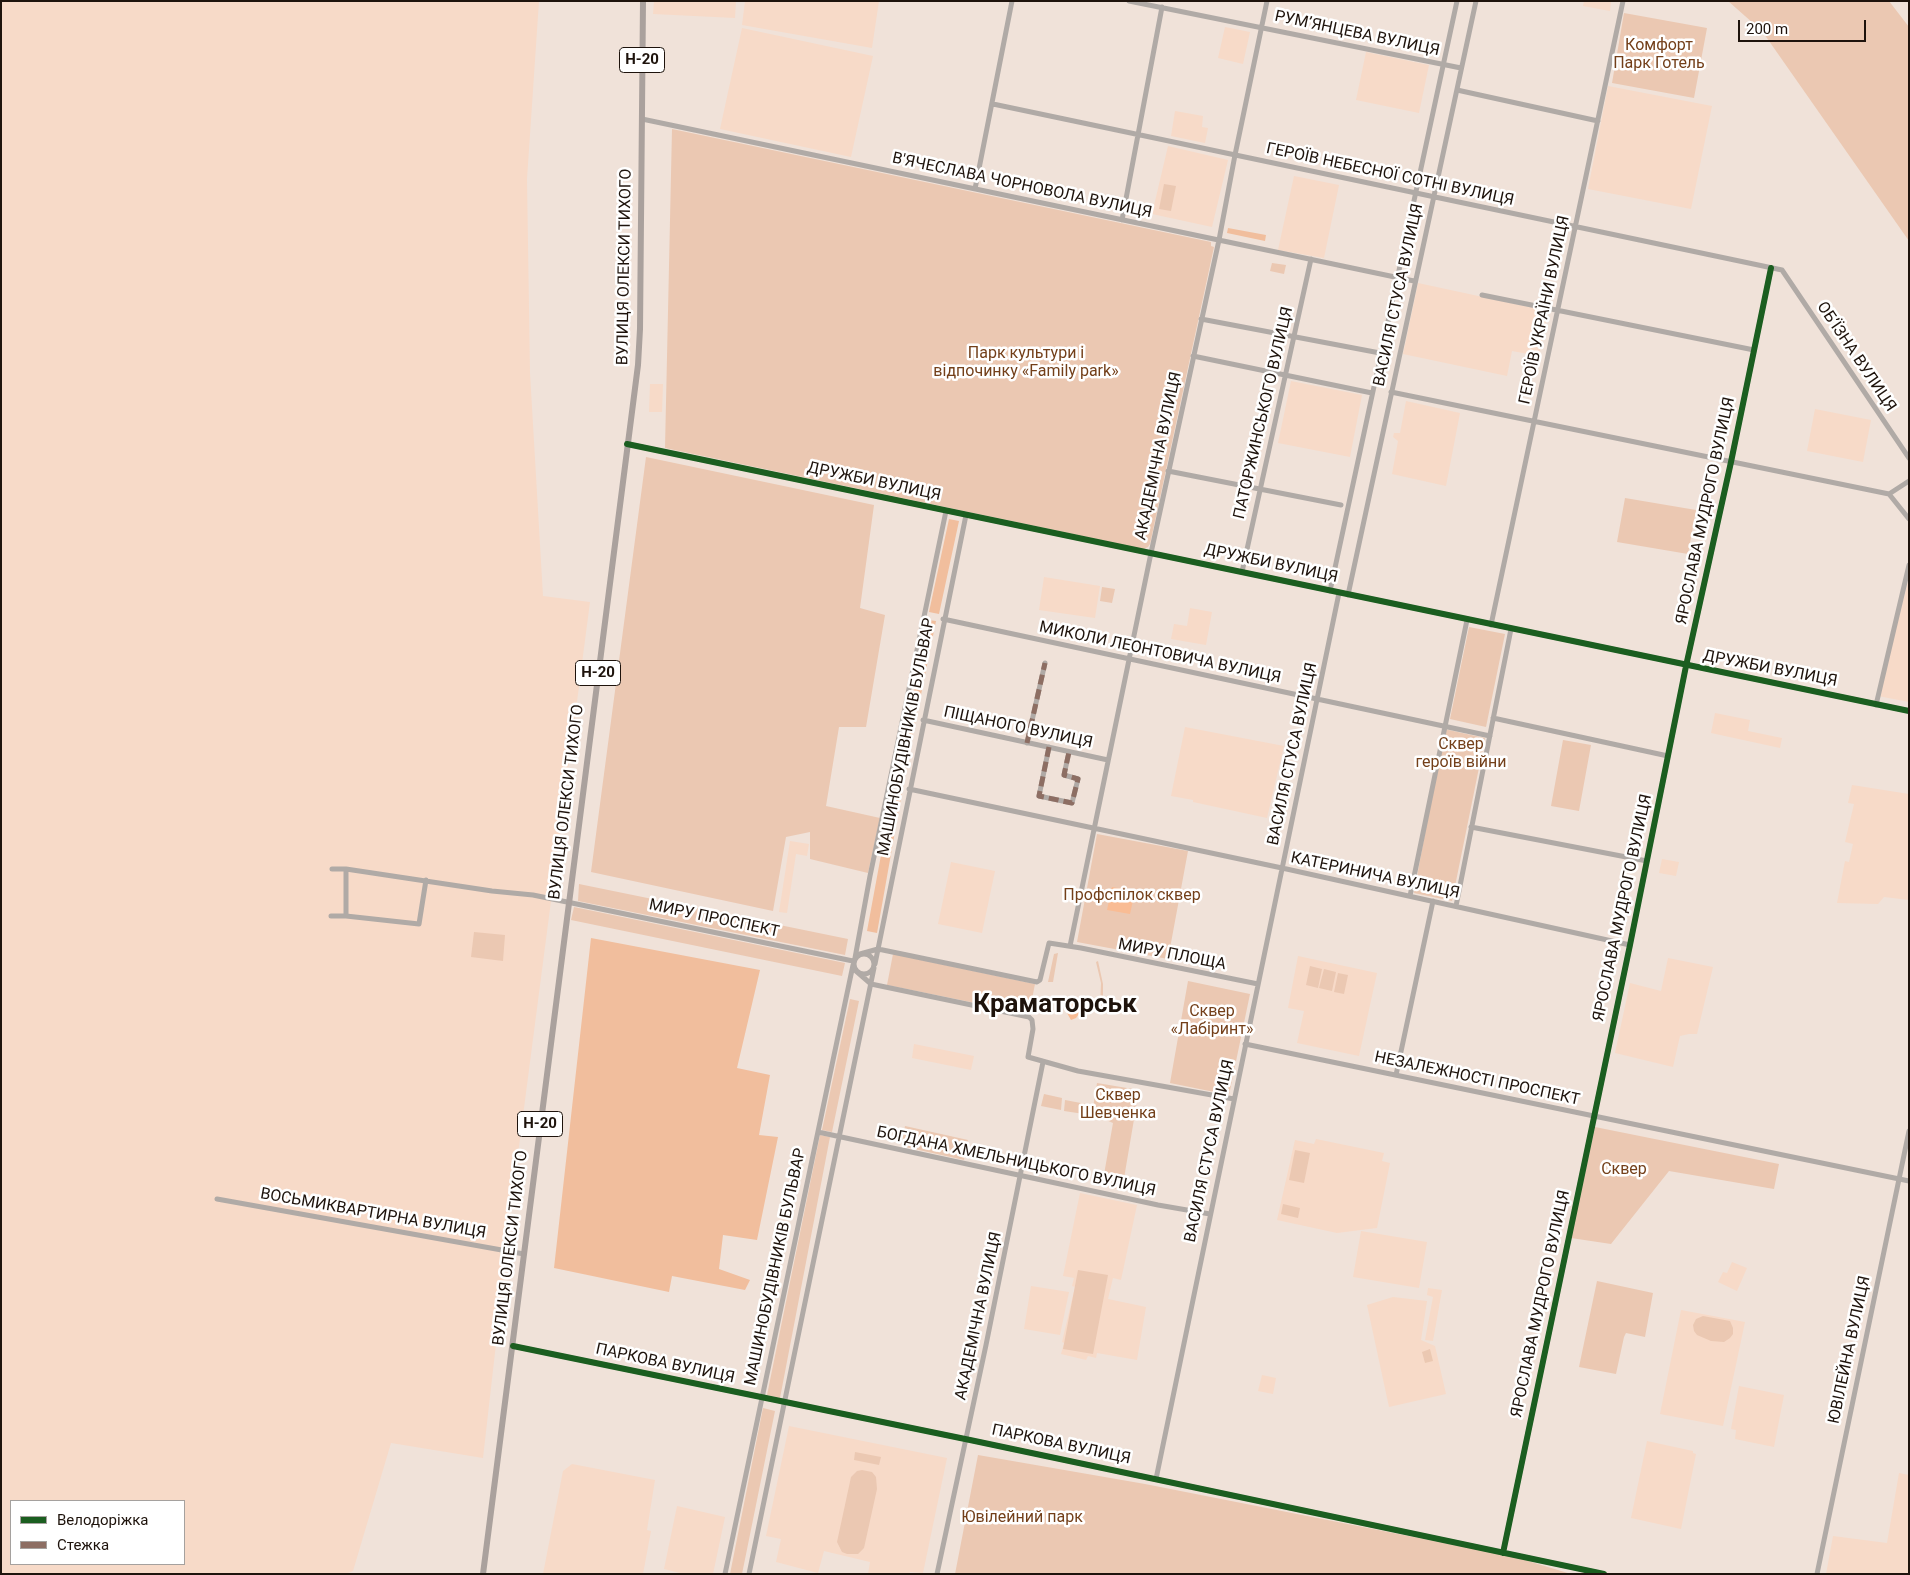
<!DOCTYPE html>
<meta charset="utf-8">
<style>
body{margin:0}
#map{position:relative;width:1910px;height:1575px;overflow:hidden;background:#f0e2d9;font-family:Roboto,sans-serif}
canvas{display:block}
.frame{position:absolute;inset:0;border:2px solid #1e130c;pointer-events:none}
.legend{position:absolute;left:10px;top:1500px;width:175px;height:65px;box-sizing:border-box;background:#fff;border:1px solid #a5a19e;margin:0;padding:6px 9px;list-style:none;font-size:15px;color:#1e130c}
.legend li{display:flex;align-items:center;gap:10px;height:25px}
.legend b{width:25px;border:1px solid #a5a19e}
.scale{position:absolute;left:1738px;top:20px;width:128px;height:22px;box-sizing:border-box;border:2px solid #1e130c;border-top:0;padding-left:6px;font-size:15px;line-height:18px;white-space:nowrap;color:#1e130c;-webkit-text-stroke:4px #fff;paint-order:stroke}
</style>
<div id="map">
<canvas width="1910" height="1575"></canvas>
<div class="frame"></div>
<ul class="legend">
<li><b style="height:6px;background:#1b5e20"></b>Велодоріжка</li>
<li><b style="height:6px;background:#8d6e63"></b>Стежка</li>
</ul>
<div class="scale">200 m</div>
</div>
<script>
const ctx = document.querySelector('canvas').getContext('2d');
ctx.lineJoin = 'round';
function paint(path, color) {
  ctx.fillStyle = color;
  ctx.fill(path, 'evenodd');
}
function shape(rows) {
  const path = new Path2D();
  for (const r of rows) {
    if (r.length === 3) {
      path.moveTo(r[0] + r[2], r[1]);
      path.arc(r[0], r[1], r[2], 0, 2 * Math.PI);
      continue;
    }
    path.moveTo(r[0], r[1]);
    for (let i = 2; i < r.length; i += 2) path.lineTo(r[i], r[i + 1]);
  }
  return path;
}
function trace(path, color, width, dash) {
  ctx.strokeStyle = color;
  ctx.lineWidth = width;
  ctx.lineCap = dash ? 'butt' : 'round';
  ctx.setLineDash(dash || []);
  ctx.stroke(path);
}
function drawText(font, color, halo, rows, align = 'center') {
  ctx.font = font + ' Roboto,sans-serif';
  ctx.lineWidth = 5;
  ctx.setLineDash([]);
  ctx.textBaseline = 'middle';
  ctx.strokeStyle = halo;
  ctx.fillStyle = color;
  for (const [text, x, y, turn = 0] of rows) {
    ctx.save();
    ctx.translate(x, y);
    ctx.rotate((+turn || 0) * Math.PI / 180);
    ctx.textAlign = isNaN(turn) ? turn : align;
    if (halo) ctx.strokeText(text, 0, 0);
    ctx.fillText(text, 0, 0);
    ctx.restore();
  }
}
const built = shape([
 [1,1,539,1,527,179,530,373,543,596,590,602,515,1177,483,1458,391,1443,353,1571,345,1574,1,1574],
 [11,1501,184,1501,184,1564,11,1564],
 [654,1,736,1,735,18,653,14],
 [745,1,879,1,872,48,742,25],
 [1584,1,1611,1,1610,11,1583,6],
 [1225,27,1250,32,1243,64,1218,58],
 [742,28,873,56,851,157,720,129],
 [1366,52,1429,65,1419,113,1356,100],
 [1608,86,1712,106,1691,209,1588,189],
 [1175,111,1203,116,1202,127,1208,128,1205,143,1171,136],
 [1168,146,1228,160,1212,227,1152,214],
 [1294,176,1339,185,1324,258,1278,250],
 [1418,283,1548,311,1539,356,1512,351,1507,376,1403,354],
 [1291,381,1362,395,1350,457,1278,443],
 [650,384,663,384,662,412,649,412],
 [1406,401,1460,413,1446,486,1392,474,1398,441,1393,437,1394,433,1400,433],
 [1815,409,1871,420,1863,462,1807,451],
 [1044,577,1100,586,1095,618,1039,610],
 [1909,578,1909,702,1878,696],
 [1190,608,1212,612,1206,645,1171,639,1174,624,1187,626],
 [1715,713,1750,720,1748,731,1782,738,1780,748,1711,733],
 [1185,727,1284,746,1267,818,1193,802,1193,800,1171,796],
 [1852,785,1909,794,1909,900,1884,897,1878,904,1837,903,1845,861,1849,862,1853,844,1845,842,1854,804,1848,803],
 [790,841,809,844,807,856,796,854,787,913,779,912],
 [1662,859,1679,862,1676,876,1659,873],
 [951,862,995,871,982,933,938,924],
 [1298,956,1377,973,1359,1056,1297,1043,1304,1011,1288,1008],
 [1668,958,1713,967,1697,1034,1689,1034,1680,1036,1673,1067,1615,1053,1630,983,1661,991],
 [914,1044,974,1056,971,1070,912,1058],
 [1316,1139,1384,1153,1382,1161,1390,1163,1377,1228,1337,1233,1277,1220,1295,1140,1314,1144],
 [1080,1193,1137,1205,1121,1280,1113,1278,1108,1299,1146,1307,1137,1360,1097,1353,1096,1358,1088,1356,1086,1360,1061,1354,1064,1343,1062,1342,1075,1287,1072,1286,1074,1278,1063,1276],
 [1361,1231,1427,1242,1419,1288,1353,1277],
 [1732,1262,1747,1268,1737,1291,1718,1282,1723,1272,1727,1273],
 [1031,1286,1069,1292,1060,1335,1024,1329],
 [1428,1288,1442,1290,1433,1341,1425,1340,1433,1297,1427,1295],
 [1393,1297,1427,1301,1421,1340,1435,1346,1446,1394,1389,1407,1367,1305],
 [1681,1310,1745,1322,1723,1426,1660,1414],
 [1262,1375,1276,1378,1273,1394,1258,1391],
 [1739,1386,1784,1395,1774,1447,1735,1439,1736,1430,1731,1429],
 [789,1426,947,1458,923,1573,910,1572,909,1574,868,1574,870,1562,824,1551,818,1573,776,1562,781,1539,766,1536],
 [1647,1441,1693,1451,1693,1453,1696,1454,1681,1529,1631,1518],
 [572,1464,655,1480,647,1530,651,1531,643,1574,543,1574,563,1471],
 [1899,1473,1909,1475,1909,1574,1826,1574,1833,1536,1887,1543],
 [677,1506,725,1517,713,1574,684,1574,664,1569]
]);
const green = shape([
 [1728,1,1889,1,1909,27,1909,241,1762,31],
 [1624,13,1707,28,1694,98,1612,83],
 [672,129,1211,242,1211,246,1214,247,1150,544,1148,547,1144,549,665,448],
 [1164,184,1176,186,1171,211,1159,209],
 [1272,263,1286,265,1284,274,1270,271],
 [646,457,874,505,860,608,885,615,866,727,839,727,826,806,880,818,868,873,810,859,810,832,786,837,773,911,591,872],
 [1625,498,1696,510,1688,554,1617,542],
 [1102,587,1115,589,1112,603,1100,601],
 [1469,627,1505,634,1486,727,1450,719],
 [1444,729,1485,738,1452,901,1414,893],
 [1563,740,1591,745,1579,811,1551,806],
 [1097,834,1188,851,1168,959,1077,942],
 [579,884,848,939,845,955,578,901],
 [574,907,845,963,842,976,571,920],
 [474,932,505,935,503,961,471,957],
 [1058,953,1053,982,1048,982,1054,954],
 [893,954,1035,984,1029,1014,887,985],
 [1098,961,1103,984,1103,1008,1100,1007,1101,983,1096,962],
 [1310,966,1322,969,1318,988,1306,985],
 [1324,969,1336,972,1332,991,1319,988],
 [1338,973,1348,975,1344,994,1334,992],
 [1188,981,1250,994,1229,1095,1170,1083],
 [850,999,859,1001,832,1132,822,1130],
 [1097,1083,1139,1090,1122,1190,1102,1186,1113,1123,1092,1114],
 [1044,1094,1062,1098,1061,1110,1041,1106],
 [1065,1100,1086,1104,1084,1114,1064,1111],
 [905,1126,968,1140,964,1160,901,1146],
 [1595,1127,1779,1164,1774,1189,1669,1171,1611,1244,1571,1238],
 [820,1135,830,1137,780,1398,767,1395],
 [1295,1150,1310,1153,1304,1183,1289,1180],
 [1283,1204,1300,1208,1298,1218,1281,1214],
 [1078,1270,1108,1275,1093,1354,1063,1349],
 [1597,1281,1653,1293,1645,1337,1626,1333,1624,1337,1616,1374,1579,1367],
 [1703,1316,1730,1321,1733,1328,1733,1334,1730,1338,1724,1342,1711,1341,1697,1335,1694,1331,1693,1325,1696,1319],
 [1430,1349,1433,1361,1425,1363,1422,1352],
 [763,1408,775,1411,742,1574,730,1574],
 [855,1452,881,1457,879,1465,854,1460],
 [978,1455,1145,1484,1515,1557,1571,1574,955,1574],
 [862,1470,872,1472,876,1477,877,1489,864,1548,858,1554,847,1554,842,1552,837,1542,851,1477,857,1471]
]);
const forest = shape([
 [1228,228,1266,235,1265,241,1227,233],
 [949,519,959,521,939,614,929,612],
 [929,620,936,621,903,783,895,782],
 [893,790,902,792,877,933,867,931],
 [591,938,760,970,737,1068,770,1075,759,1135,778,1137,757,1240,723,1235,719,1269,750,1280,745,1290,672,1276,669,1292,554,1268]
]);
const water = shape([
 [1112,887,1135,891,1130,914,1107,910],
 [1076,998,1080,1000,1081,1011,1076,1018,1071,1020,1067,1013,1068,1006,1071,1000]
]);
const minor = shape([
 [1129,1,1461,68],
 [1457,90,1598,121],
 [993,104,1782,270,1909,458],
 [642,119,1414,281],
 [975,189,1012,1],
 [1122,220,1162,7],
 [1482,295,1754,350],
 [1201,319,1380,353],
 [1193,356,1372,393],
 [1391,392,1889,494],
 [627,444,1909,711],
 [1168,471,1341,505],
 [1909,481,1889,494,1909,519],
 [1242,572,1311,259],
 [1330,591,1457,1],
 [1348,595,1476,1],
 [943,619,1490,736],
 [1491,625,1623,1],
 [1876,705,1909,565],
 [1493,718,1668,756],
 [923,720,1108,760],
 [1027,743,1045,663],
 [1049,747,1039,796,1072,803,1078,779,1064,775,1069,752],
 [909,789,1282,868,1630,945],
 [1471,827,1647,861],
 [332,869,346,869,492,891,533,895,853,961],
 [1410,896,1467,620],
 [1456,906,1511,629],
 [331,916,346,916,346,869],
 [346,916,419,924,426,880],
 [1070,946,1151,553,1219,240,1235,155,1267,1],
 [864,964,10],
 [860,954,878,949,1037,982,1040,980,1049,943,1081,948,1258,984],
 [855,958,870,876,946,511],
 [875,964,966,515],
 [856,971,871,984,1029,1017,1032,1020,1033,1029,1028,1057,1078,1071,1234,1099],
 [1245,1044,1909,1181],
 [1396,1075,1433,901],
 [818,1132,1158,1205,1210,1214],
 [217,1199,524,1254],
 [513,1346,970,1440,1604,1574],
 [1156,1479,1339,593],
 [1503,1553,1630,945,1686,666,1731,462,1771,268],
 [725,1574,853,965],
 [749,1574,874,968],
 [937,1574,986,1345,1043,1062],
 [1817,1574,1909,1131]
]);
const major = shape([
 [483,1574,638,365,640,329,643,1]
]);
const quiet = shape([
 [1027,743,1045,663],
 [1049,747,1039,796,1072,803,1078,779,1064,775,1069,752]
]);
const cycleway = shape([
 [627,444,1909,711],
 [513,1346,970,1440,1604,1574],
 [1503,1553,1630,945,1686,666,1731,462,1771,268]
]);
const shields = [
 [642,60,45],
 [598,673,45],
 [540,1124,45]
];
const shieldNames = [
 ["Н-20",642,60],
 ["Н-20",598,673],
 ["Н-20",540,1124]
];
const streetNames = [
 ["РУМ’ЯНЦЕВА ВУЛИЦЯ",1357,34,12],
 ["ГЕРОЇВ НЕБЕСНОЇ СОТНІ ВУЛИЦЯ",1390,175,12],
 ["В'ЯЧЕСЛАВА ЧОРНОВОЛА ВУЛИЦЯ",1022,186,12],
 ["ВУЛИЦЯ ОЛЕКСИ ТИХОГО",625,267,-89],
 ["ВАСИЛЯ СТУСА ВУЛИЦЯ",1399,295,-78],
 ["ГЕРОЇВ УКРАЇНИ ВУЛИЦЯ",1545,310,-78],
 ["ОБ’ЇЗНА ВУЛИЦЯ",1856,357,56],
 ["ПАТОРЖИНСЬКОГО ВУЛИЦЯ",1264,413,-77],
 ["АКАДЕМІЧНА ВУЛИЦЯ",1159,456,-78],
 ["ДРУЖБИ ВУЛИЦЯ",874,482,12],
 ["ЯРОСЛАВА МУДРОГО ВУЛИЦЯ",1706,511,-78],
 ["ДРУЖБИ ВУЛИЦЯ",1271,564,12],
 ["МИКОЛИ ЛЕОНТОВИЧА ВУЛИЦЯ",1160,653,12],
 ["ДРУЖБИ ВУЛИЦЯ",1770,669,11],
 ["ПІЩАНОГО ВУЛИЦЯ",1018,728,12],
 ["МАШИНОБУДІВНИКІВ БУЛЬВАР",907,737,-79],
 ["ВАСИЛЯ СТУСА ВУЛИЦЯ",1293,754,-78],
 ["ВУЛИЦЯ ОЛЕКСИ ТИХОГО",567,802,-83],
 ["КАТЕРИНИЧА ВУЛИЦЯ",1375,876,12],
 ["ЯРОСЛАВА МУДРОГО ВУЛИЦЯ",1623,908,-78],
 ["МИРУ ПРОСПЕКТ",714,919,12],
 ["МИРУ ПЛОЩА",1172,955,11],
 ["НЕЗАЛЕЖНОСТІ ПРОСПЕКТ",1477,1079,12],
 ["ВАСИЛЯ СТУСА ВУЛИЦЯ",1210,1151,-78],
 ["БОГДАНА ХМЕЛЬНИЦЬКОГО ВУЛИЦЯ",1016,1162,12],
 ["ВОСЬМИКВАРТИРНА ВУЛИЦЯ",373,1214,10],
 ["ВУЛИЦЯ ОЛЕКСИ ТИХОГО",511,1248,-83],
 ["МАШИНОБУДІВНИКІВ БУЛЬВАР",776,1267,-78],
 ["ЯРОСЛАВА МУДРОГО ВУЛИЦЯ",1541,1304,-78],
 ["АКАДЕМІЧНА ВУЛИЦЯ",979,1316,-78],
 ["ЮВІЛЕЙНА ВУЛИЦЯ",1850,1350,-78],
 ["ПАРКОВА ВУЛИЦЯ",665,1364,12],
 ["ПАРКОВА ВУЛИЦЯ",1061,1445,12]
];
const parkNames = [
 ["Комфорт",1659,46],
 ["Парк Готель",1659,64],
 ["Парк культури і",1026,354],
 ["відпочинку «Family park»",1026,372],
 ["Сквер",1461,745],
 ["героїв війни",1461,763],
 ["Профспілок сквер",1132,896],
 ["Сквер",1212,1012],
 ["«Лабіринт»",1212,1030],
 ["Сквер",1118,1096],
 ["Шевченка",1118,1114],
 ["Сквер",1624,1170],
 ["Ювілейний парк",1022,1518]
];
const townNames = [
 ["Краматорськ",1055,1005]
];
paint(built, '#f7dac8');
paint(green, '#ebc8b2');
paint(forest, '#f1be9d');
paint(water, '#f9bc94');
trace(minor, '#b0aaa6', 5);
trace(major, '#aaa19d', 6);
trace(quiet, '#8d6e63', 5, [10, 5]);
trace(cycleway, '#1b5e20', 6);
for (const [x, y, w] of shields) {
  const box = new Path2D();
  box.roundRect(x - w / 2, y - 12.5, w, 25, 4);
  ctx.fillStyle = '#fff';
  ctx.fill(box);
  trace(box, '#1e130c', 1);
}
drawText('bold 15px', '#1e130c', null, shieldNames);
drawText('16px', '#1e130c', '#fff', streetNames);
drawText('16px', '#733f19', '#fff', parkNames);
drawText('bold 26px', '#1e130c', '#fff', townNames);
</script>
